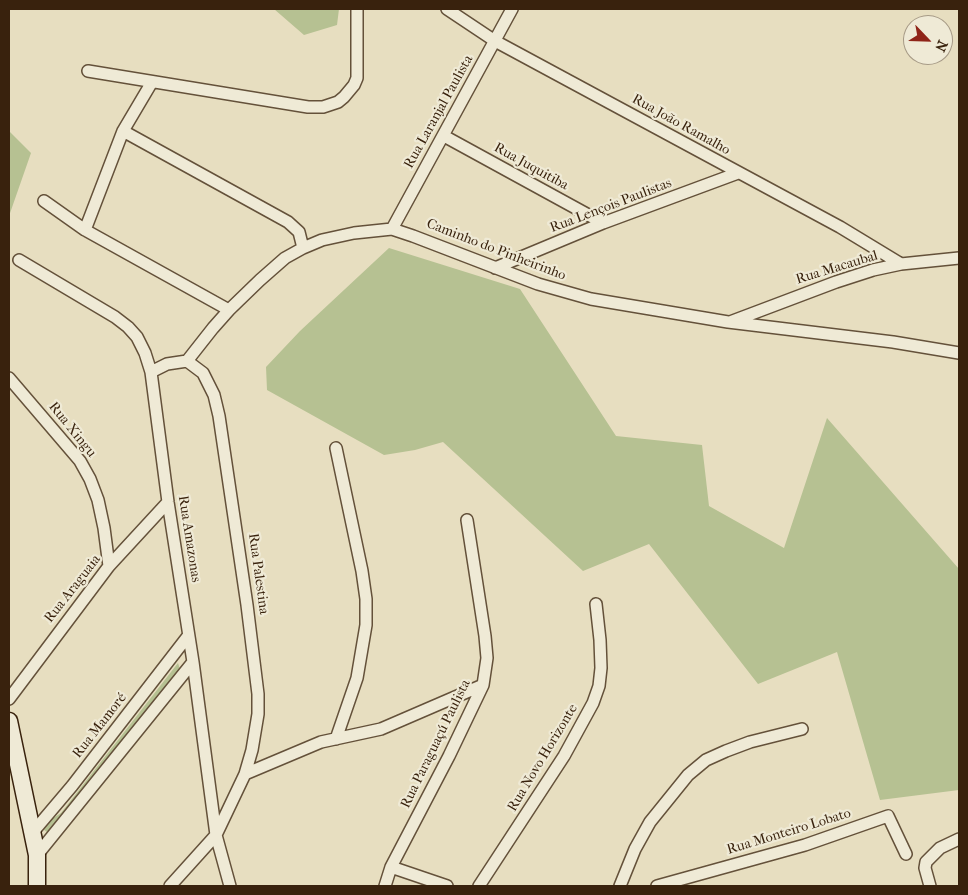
<!DOCTYPE html>
<meta charset="utf-8">
<style>
body{margin:0}
#map{position:relative;width:968px;height:895px;overflow:hidden;background:#e7dec0;font-family:"IM FELL French Canon",serif}
canvas{display:block}
.frame{position:absolute;inset:0;border:10px solid #39220d;pointer-events:none}
.north{position:absolute;left:903px;top:15px;width:50px;height:50px;box-sizing:border-box;background:#efead6;border:1px solid #a69a86;border-radius:50%;rotate:114deg;font-size:14px;font-weight:700;line-height:20px;text-align:center;color:#39220d}
.north::after{content:'';display:block;margin:auto;width:18px;height:22px;background:#8f2418;clip-path:polygon(50% 0,100% 100%,50% 72%,0 100%)}
</style>
<div id="map">
<canvas width="968" height="895"></canvas>
<div class="frame"></div>
<div class="north">N</div>
</div>
<script>
const ctx = document.querySelector('canvas').getContext('2d');
ctx.lineJoin = 'round';
function paint(path, color) {
  ctx.fillStyle = color;
  ctx.fill(path, 'evenodd');
}
function shape(rows) {
  const path = new Path2D();
  for (const r of rows) {
    path.moveTo(r[0], r[1]);
    for (let i = 2; i < r.length; i += 2) path.lineTo(r[i], r[i + 1]);
  }
  return path;
}
function trace(path, color, width, dash) {
  ctx.strokeStyle = color;
  ctx.lineWidth = width;
  ctx.lineCap = dash ? 'butt' : 'round';
  ctx.setLineDash(dash || []);
  ctx.stroke(path);
}
function drawText(font, color, halo, rows, align = 'center') {
  ctx.font = font + ' "IM FELL French Canon",serif';
  ctx.lineWidth = 4.5;
  ctx.setLineDash([]);
  ctx.textBaseline = 'middle';
  ctx.strokeStyle = halo;
  ctx.fillStyle = color;
  for (const [text, x, y, turn = 0] of rows) {
    ctx.save();
    ctx.translate(x, y);
    ctx.rotate((+turn || 0) * Math.PI / 180);
    ctx.textAlign = isNaN(turn) ? turn : align;
    if (halo) ctx.strokeText(text, 0, 0);
    ctx.fillText(text, 0, 0);
    ctx.restore();
  }
}
const green = shape([
 [274,9,339,9,337,25,304,35],
 [9,131,31,153,9,216],
 [389,248,520,289,616,436,702,445,709,506,784,548,827,418,959,569,959,790,880,800,837,652,758,684,649,544,583,571,443,442,415,450,384,455,267,390,266,367,300,331],
 [178,663,180,669,48,833,43,829,44,824,61,813]
]);
const street = shape([
 [447,9,495,41,840,227,901,264],
 [88,71,308,107,323,107,338,102,344,97,354,85,357,78,357,9],
 [123,131,288,222,299,232,303,248],
 [444,136,603,223],
 [44,201,85,230,229,310],
 [392,229,512,9],
 [85,230,123,131,152,82],
 [19,260,115,317,128,327,137,337,145,353,151,372,168,502,193,662,216,835,230,886],
 [495,268,603,223,738,173],
 [730,322,836,282,873,270,901,264,959,258],
 [187,361,213,328,229,310,260,280,285,258,303,248,322,240,354,233,392,229,413,236,538,284,591,299,728,322,893,342,959,353],
 [151,372,167,364,187,361,203,373,214,395,219,416,247,605,258,694,258,714,252,750,245,774,216,835,170,886],
 [9,378,80,461,90,479,98,500,104,528,109,566],
 [9,699,109,566,168,502],
 [336,739,357,678,366,625,366,599,362,571,336,448],
 [245,774,321,742,381,729,483,685],
 [33,832,72,786,188,636],
 [37,855,193,662],
 [391,867,447,886],
 [385,886,391,867,449,756,483,685,487,658,485,636,467,520],
 [479,886,564,756,593,703,599,686,601,668,600,640,596,604],
 [620,886,635,849,650,822,688,775,706,760,726,751,750,742,802,729],
 [657,886,805,845,888,816,906,854],
 [930,886,925,868,926,862,940,848,959,839]
]);
const secondary = shape([
 [9,721,37,855,37,886]
]);
const streetNames = [
 ["Rua Laranjal Paulista",439,112,-61],
 ["Rua João Ramalho",681,125,29],
 ["Rua Juquitiba",531,167,29],
 ["Rua Lençois Paulistas",611,206,-21],
 ["Caminho do Pinheirinho",496,250,21],
 ["Rua Macaubal",837,268,-17],
 ["Rua Xingu",72,430,51],
 ["Rua Amazonas",189,539,81],
 ["Rua Palestina",258,574,82],
 ["Rua Araguaia",73,589,-52],
 ["Rua Mamoré",100,726,-52],
 ["Rua Paraguaçú Paulista",436,744,-64],
 ["Rua Novo Horizonte",543,758,-59],
 ["Rua Monteiro Lobato",789,832,-17]
];
paint(green, '#b6c192');
trace(street, '#64513a', 14);
trace(secondary, '#39220d', 19);
trace(street, '#efead6', 11);
trace(secondary, '#efead6', 16);
drawText('14px', '#39220d', '#efead6', streetNames);
</script>
